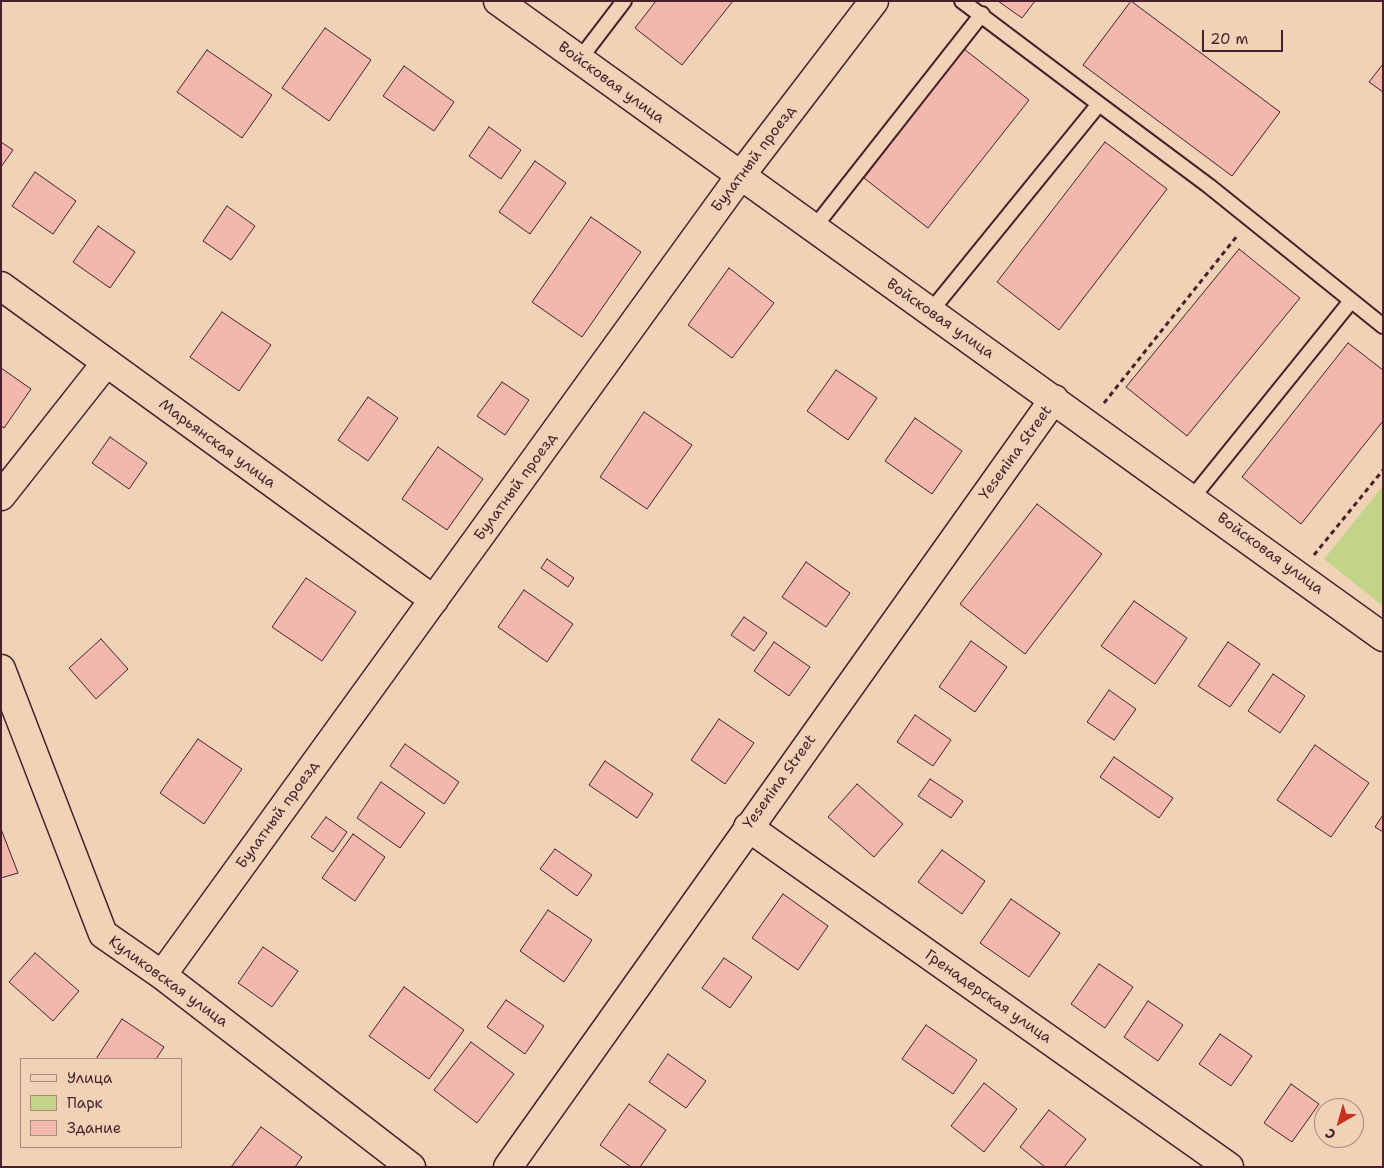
<!DOCTYPE html>
<meta charset="utf-8">
<style>
body{margin:0}
#map{position:relative;width:1384px;height:1168px;overflow:hidden;background:#f0d2b6;font-family:"Shantell Sans",sans-serif}
canvas{display:block}
.frame{position:absolute;inset:0;border:2px solid #4a1f2b;pointer-events:none}
.legend{position:absolute;left:20px;top:1058px;width:162px;height:90px;box-sizing:border-box;background:#f0d2b6;border:1px solid #ae8a7e;margin:0;padding:6px 9px;list-style:none;font-size:15px;color:#4a1f2b}
.legend li{display:flex;align-items:center;gap:10px;height:25px}
.legend b{width:25px;border:1px solid #ae8a7e}
.north{position:absolute;left:1314px;top:1098px;width:50px;height:50px;box-sizing:border-box;background:#f0d2b6;border:1px solid #ae8a7e;border-radius:50%;rotate:218deg;font-size:14px;font-weight:700;line-height:20px;text-align:center;color:#4a1f2b}
.north::after{content:'';display:block;margin:auto;width:18px;height:22px;background:#c8321e;clip-path:polygon(50% 0,100% 100%,50% 72%,0 100%)}
.scale{position:absolute;left:1202px;top:30px;width:81px;height:22px;box-sizing:border-box;border:2px solid #4a1f2b;border-top:0;padding-left:6px;font-size:15px;line-height:18px;white-space:nowrap;color:#4a1f2b;-webkit-text-stroke:4px #f0d2b6;paint-order:stroke}
</style>
<div id="map">
<canvas width="1384" height="1168"></canvas>
<div class="frame"></div>
<ul class="legend">
<li><b style="height:6px;background:#f0d2b6"></b>Улица</li>
<li><b style="height:14px;background:#c2d489"></b>Парк</li>
<li><b style="height:14px;background:#f2b8ae"></b>Здание</li>
</ul>
<div class="north">С</div>
<div class="scale">20 m</div>
</div>
<script>
const ctx = document.querySelector('canvas').getContext('2d');
ctx.lineJoin = 'round';
function paint(path, color) {
  ctx.fillStyle = color;
  ctx.fill(path, 'evenodd');
}
function shape(rows) {
  const path = new Path2D();
  for (const r of rows) {
    path.moveTo(r[0], r[1]);
    for (let i = 2; i < r.length; i += 2) path.lineTo(r[i], r[i + 1]);
  }
  return path;
}
function trace(path, color, width, dash) {
  ctx.strokeStyle = color;
  ctx.lineWidth = width;
  ctx.lineCap = dash ? 'butt' : 'round';
  ctx.setLineDash(dash || []);
  ctx.stroke(path);
}
function drawText(font, color, halo, rows, align = 'center') {
  ctx.font = font + ' "Shantell Sans",sans-serif';
  ctx.lineWidth = 4;
  ctx.setLineDash([]);
  ctx.textBaseline = 'middle';
  ctx.strokeStyle = halo;
  ctx.fillStyle = color;
  for (const [text, x, y, turn = 0] of rows) {
    ctx.save();
    ctx.translate(x, y);
    ctx.rotate((+turn || 0) * Math.PI / 180);
    ctx.textAlign = isNaN(turn) ? turn : align;
    if (halo) ctx.strokeText(text, 0, 0);
    ctx.fillText(text, 0, 0);
    ctx.restore();
  }
}
const green = shape([
 [1383,486,1383,606,1324,559]
]);
const building = shape([
 [656,1,733,1,682,65,635,28,656,1],
 [998,1,1035,1,1022,18,998,1],
 [1131,1,1280,112,1232,176,1083,65,1131,1],
 [325,28,371,60,329,121,282,88,325,28],
 [964,49,1029,100,928,228,864,178,964,49],
 [207,50,272,95,242,138,177,92,207,50],
 [1383,64,1383,92,1369,82,1383,64],
 [404,66,454,102,434,131,383,96,404,66],
 [489,127,521,150,501,179,469,156,489,127],
 [1,142,13,150,1,167,1,142],
 [1105,142,1167,189,1059,330,997,282,1105,142],
 [535,161,566,183,530,234,499,212,535,161],
 [35,172,76,201,53,234,12,206,35,172],
 [227,206,255,226,231,260,203,241,227,206],
 [591,217,641,252,582,337,532,302,591,217],
 [98,226,135,252,110,288,73,262,98,226],
 [1239,249,1300,298,1187,436,1126,387,1239,249],
 [729,268,774,303,732,358,688,325,729,268],
 [222,312,271,345,239,391,190,357,222,312],
 [1348,343,1383,370,1383,421,1301,524,1242,477,1348,343],
 [1,368,31,389,4,428,1,426,1,368],
 [836,370,877,398,848,440,807,411,836,370],
 [502,382,529,400,505,435,477,416,502,382],
 [368,397,398,418,368,461,338,440,368,397],
 [644,412,692,445,647,509,600,477,644,412],
 [915,418,962,451,932,494,885,461,915,418],
 [110,437,147,463,129,489,92,463,110,437],
 [438,447,483,479,447,530,402,499,438,447],
 [1037,504,1102,554,1025,654,960,604,1037,504],
 [547,559,574,578,568,587,541,568,547,559],
 [806,562,850,593,826,627,782,597,806,562],
 [306,578,356,612,322,661,272,627,306,578],
 [524,590,573,624,547,662,498,627,524,590],
 [1134,601,1187,638,1155,684,1101,646,1134,601],
 [744,617,767,633,754,651,731,635,744,617],
 [101,639,128,669,96,699,69,668,101,639],
 [971,641,1007,667,975,712,939,687,971,641],
 [774,642,810,667,789,696,754,671,774,642],
 [1228,642,1260,664,1230,707,1198,686,1228,642],
 [1273,674,1305,696,1280,733,1248,711,1273,674],
 [1109,690,1136,709,1114,740,1087,722,1109,690],
 [915,715,951,740,933,766,897,742,915,715],
 [719,719,754,743,725,784,691,760,719,719],
 [198,739,242,769,204,824,160,793,198,739],
 [405,744,459,782,444,804,390,766,405,744],
 [1315,745,1369,783,1331,837,1277,800,1315,745],
 [1114,757,1173,798,1159,818,1100,777,1114,757],
 [605,761,653,794,637,818,589,785,605,761],
 [930,779,963,801,951,818,918,796,930,779],
 [381,782,425,813,400,848,357,818,381,782],
 [857,784,903,824,874,857,828,817,857,784],
 [1383,815,1383,832,1375,827,1383,815],
 [326,817,347,832,333,852,311,837,326,817],
 [1,829,18,873,1,878,1,829],
 [353,834,385,857,355,901,322,878,353,834],
 [555,849,592,875,577,896,540,869,555,849],
 [942,850,985,881,962,914,918,882,942,850],
 [783,894,828,926,798,970,752,938,783,894],
 [1011,899,1060,933,1029,977,980,943,1011,899],
 [548,910,592,940,564,982,520,951,548,910],
 [263,947,298,971,272,1007,238,983,263,947],
 [35,953,79,991,53,1021,9,982,35,953],
 [724,958,752,977,730,1008,702,988,724,958],
 [1099,964,1133,987,1105,1028,1071,1004,1099,964],
 [404,987,464,1030,429,1079,369,1036,404,987],
 [506,1000,544,1026,525,1054,487,1027,506,1000],
 [1148,1001,1183,1025,1158,1061,1124,1037,1148,1001],
 [122,1019,164,1047,156,1059,96,1059,122,1019],
 [926,1025,977,1060,953,1094,902,1059,926,1025],
 [1220,1034,1252,1056,1231,1086,1199,1064,1220,1034],
 [471,1042,514,1074,477,1123,434,1090,471,1042],
 [668,1054,706,1081,686,1108,649,1082,668,1054],
 [984,1083,1017,1109,984,1152,951,1126,984,1083],
 [1291,1084,1319,1104,1292,1142,1264,1123,1291,1084],
 [629,1104,666,1130,640,1167,631,1167,600,1145,629,1104],
 [1049,1110,1086,1139,1064,1167,1045,1167,1020,1147,1049,1110],
 [261,1127,302,1157,295,1167,231,1167,261,1127]
]);
const path = shape([
 [1104,403,1237,236],
 [1314,555,1383,470]
]);
const lane = shape([
 [579,60,624,1],
 [1099,104,1209,186,1383,326],
 [813,229,982,14],
 [930,312,1099,104,962,1],
 [1192,498,1351,301]
]);
const street = shape([
 [498,1,1383,637],
 [1,286,434,600],
 [1,496,106,363],
 [1,669,103,934,162,975,411,1167],
 [748,827,1229,1167],
 [162,975,741,175,874,1],
 [508,1167,1054,399]
]);
const streetNames = [
 ["Войсковая улица",611,83,36],
 ["Булатный проезд",754,159,-53],
 ["Войсковая улица",940,319,35],
 ["Марьянская улица",217,444,36],
 ["Yesenina Street",1016,453,-54],
 ["Булатный проезд",516,487,-54],
 ["Войсковая улица",1270,554,36],
 ["Yesenina Street",780,782,-54],
 ["Булатный проезд",278,815,-54],
 ["Куликовская улица",168,982,36],
 ["Гренадерская улица",988,997,35]
];
paint(green, '#c2d489');
paint(building, '#f2b8ae');
trace(building, '#4a1f2b', 1);
trace(lane, '#4a1f2b', 18);
trace(street, '#4a1f2b', 31);
trace(path, '#4a1f2b', 3, [5, 4]);
trace(lane, '#f0d2b6', 14);
trace(street, '#f0d2b6', 28);
drawText('15px', '#4a1f2b', '#f0d2b6', streetNames);
</script>
